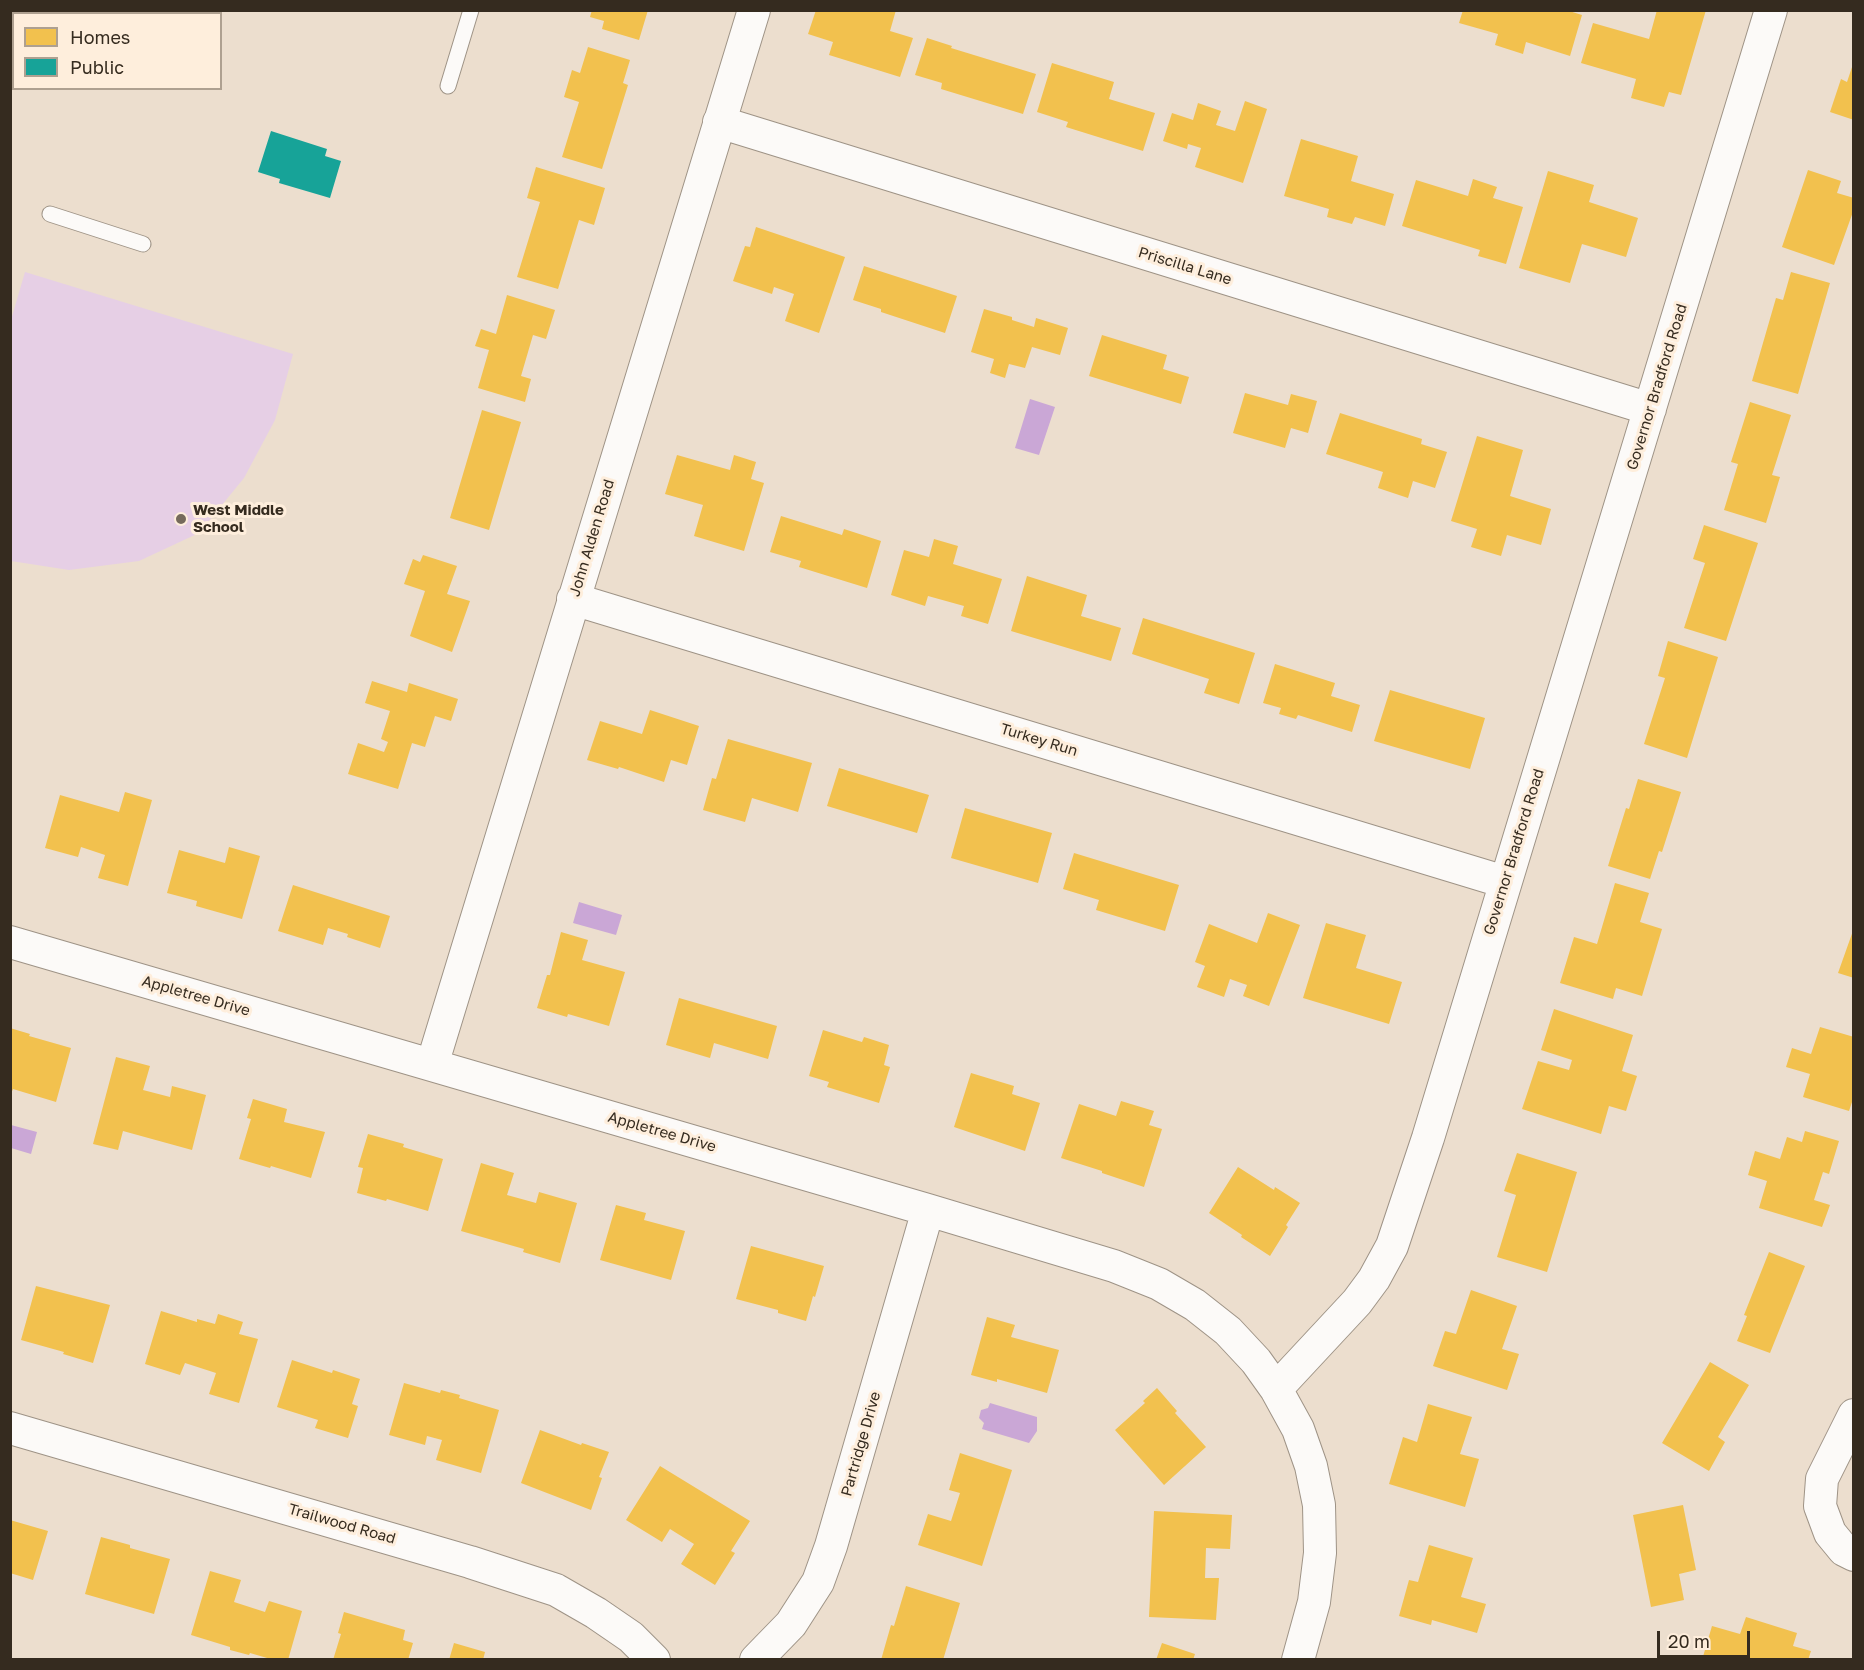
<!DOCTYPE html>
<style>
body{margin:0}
#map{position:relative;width:1864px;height:1670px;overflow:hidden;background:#ecdece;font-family:"Golos Text",sans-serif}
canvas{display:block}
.frame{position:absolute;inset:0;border:12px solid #352b1f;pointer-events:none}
.legend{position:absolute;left:12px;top:12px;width:210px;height:78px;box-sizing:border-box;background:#feeedc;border:2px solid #aea090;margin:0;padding:8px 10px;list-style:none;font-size:18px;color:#352b1f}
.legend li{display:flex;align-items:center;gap:12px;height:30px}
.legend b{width:30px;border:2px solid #aea090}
.scale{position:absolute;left:1657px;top:1631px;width:93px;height:27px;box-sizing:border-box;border:3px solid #352b1f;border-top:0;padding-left:8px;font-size:18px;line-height:21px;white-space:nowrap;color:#352b1f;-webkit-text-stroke:4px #feeedc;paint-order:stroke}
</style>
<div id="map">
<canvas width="1864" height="1670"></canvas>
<div class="frame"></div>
<ul class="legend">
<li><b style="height:16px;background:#f2c14e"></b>Homes</li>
<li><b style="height:16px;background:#17a398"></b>Public</li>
</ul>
<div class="scale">20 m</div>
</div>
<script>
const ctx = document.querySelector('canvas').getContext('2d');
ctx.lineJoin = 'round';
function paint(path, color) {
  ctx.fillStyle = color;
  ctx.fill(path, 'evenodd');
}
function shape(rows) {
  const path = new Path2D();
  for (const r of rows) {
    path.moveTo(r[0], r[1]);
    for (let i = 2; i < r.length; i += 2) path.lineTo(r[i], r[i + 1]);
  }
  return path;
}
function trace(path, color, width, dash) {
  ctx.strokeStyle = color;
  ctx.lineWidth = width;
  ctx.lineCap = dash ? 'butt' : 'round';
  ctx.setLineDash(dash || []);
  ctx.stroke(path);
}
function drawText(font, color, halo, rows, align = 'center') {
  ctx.font = font + ' "Golos Text",sans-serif';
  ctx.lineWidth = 6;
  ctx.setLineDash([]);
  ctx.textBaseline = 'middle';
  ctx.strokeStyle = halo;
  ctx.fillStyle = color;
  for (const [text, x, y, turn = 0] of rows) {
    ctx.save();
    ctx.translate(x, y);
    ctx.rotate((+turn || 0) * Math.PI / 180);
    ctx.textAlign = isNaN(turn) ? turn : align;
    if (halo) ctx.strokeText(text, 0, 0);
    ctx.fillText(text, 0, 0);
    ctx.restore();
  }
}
const green = shape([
 [25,272,293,354,275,420,244,478,199,533,139,561,69,570,11,561,11,320]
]);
const water = shape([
 [1030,399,1055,407,1039,455,1015,448],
 [579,902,622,915,616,935,573,923],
 [11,1125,37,1132,31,1154,11,1148],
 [990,1403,1037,1417,1037,1431,1029,1443,982,1429,984,1423,979,1418,981,1410,988,1408]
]);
const homes = shape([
 [592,10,648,10,639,40,602,29,604,21,590,17],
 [816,10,896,10,890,31,913,38,900,77,829,55,833,42,808,34],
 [1463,10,1566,10,1582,15,1570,56,1526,42,1523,54,1495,45,1498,34,1459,23],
 [1657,10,1706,10,1681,95,1669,92,1664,107,1631,98,1636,79,1581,63,1593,23,1649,39],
 [927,38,952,46,951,48,1036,74,1023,114,941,89,942,83,915,75],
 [588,47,630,60,623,83,628,85,602,169,562,157,579,102,564,97,572,70,580,73],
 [1052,63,1114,82,1109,99,1155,113,1143,151,1066,127,1068,122,1037,112],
 [1853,64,1854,65,1854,120,1830,112,1841,79,1847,82],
 [1245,101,1267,109,1243,183,1195,167,1201,148,1188,144,1187,149,1163,141,1172,113,1193,120,1198,103,1221,111,1216,125,1235,131],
 [1301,139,1358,156,1351,181,1394,194,1385,226,1355,217,1352,224,1327,217,1329,209,1284,196],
 [536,167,605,188,594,225,579,220,558,289,517,277,540,202,527,198],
 [1808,170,1841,181,1837,193,1854,198,1854,209,1834,265,1782,247],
 [1548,171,1594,185,1589,202,1638,218,1626,257,1582,244,1570,283,1519,268],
 [1473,179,1497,187,1493,198,1523,207,1506,264,1478,256,1480,250,1402,226,1416,180,1468,196],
 [756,227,845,257,819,333,785,321,794,294,774,287,772,294,733,281,745,246,750,247],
 [864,266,957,296,945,333,881,312,881,309,853,300],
 [1791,272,1830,283,1798,394,1752,381,1776,298,1783,300],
 [507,295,555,310,546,339,533,335,521,376,531,379,525,402,478,388,489,350,475,346,481,329,496,334],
 [984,309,1012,317,1012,320,1034,327,1036,318,1068,328,1060,355,1032,347,1025,368,1009,364,1005,378,990,373,994,359,971,352],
 [1102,335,1167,355,1163,369,1189,377,1181,404,1089,376],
 [1245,393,1288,405,1291,394,1317,401,1308,433,1291,428,1285,448,1233,433],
 [1750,402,1791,415,1772,475,1780,477,1766,523,1724,510,1738,464,1731,462],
 [482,410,521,422,489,530,450,518],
 [1340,413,1422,439,1421,444,1447,452,1435,488,1413,481,1408,498,1378,488,1383,472,1326,454],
 [1477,436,1523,450,1510,496,1551,509,1541,545,1507,535,1501,556,1471,547,1477,529,1451,521],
 [677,455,730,470,734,455,756,462,751,479,764,483,744,551,694,536,703,505,665,494],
 [781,516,842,535,844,529,881,541,867,588,799,567,801,561,770,552],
 [1704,525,1758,543,1726,641,1684,628,1705,563,1693,559],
 [934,539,958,546,953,564,1002,579,988,624,961,616,964,606,928,596,925,606,891,595,904,550,929,557],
 [423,555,457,566,447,594,470,601,452,652,410,636,425,591,404,584,413,559,420,562],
 [1027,576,1087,595,1081,616,1121,628,1111,661,1011,631],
 [1143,618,1255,653,1239,704,1204,693,1209,679,1132,654],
 [1668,641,1718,657,1687,758,1644,744,1665,678,1658,676],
 [1275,664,1335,683,1331,696,1360,705,1352,732,1298,715,1296,719,1279,714,1281,708,1263,703],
 [372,681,407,692,409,683,458,699,451,721,435,716,425,747,412,743,398,789,348,774,358,743,384,752,388,742,381,739,390,711,365,703],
 [1390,690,1485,718,1470,769,1374,741],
 [650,710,699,726,687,765,671,760,664,782,619,767,618,769,587,760,600,721,642,734],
 [728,739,812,763,798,812,752,798,745,822,703,810,712,778,716,779],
 [839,768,929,795,917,833,827,806],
 [1638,779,1681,792,1662,852,1659,851,1650,879,1608,866,1626,808,1629,809],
 [125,792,152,800,128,886,98,878,105,855,81,847,78,857,45,848,60,795,119,812],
 [965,808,1052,833,1038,883,951,858],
 [229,847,260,856,242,919,196,906,197,901,167,893,179,850,225,863],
 [1074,853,1179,885,1165,931,1096,910,1099,900,1063,889],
 [1615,883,1649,893,1640,922,1662,929,1642,996,1616,988,1613,999,1560,983,1574,937,1597,944],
 [293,885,390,916,380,948,347,937,348,934,328,928,323,945,278,931],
 [1268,913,1300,925,1269,1006,1243,996,1247,985,1230,979,1224,997,1197,987,1205,966,1195,962,1209,924,1257,943],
 [1326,923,1366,935,1356,968,1402,982,1389,1024,1303,998],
 [1854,928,1854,978,1838,973],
 [561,932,588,940,582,960,625,972,609,1026,568,1014,567,1017,537,1008,547,975,550,975],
 [679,998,777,1026,768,1059,714,1043,710,1058,666,1045],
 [1554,1009,1633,1035,1622,1071,1637,1076,1626,1111,1609,1106,1601,1134,1522,1109,1538,1061,1569,1070,1572,1060,1541,1050],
 [1820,1027,1854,1037,1854,1096,1849,1111,1803,1097,1810,1074,1786,1067,1792,1048,1811,1054],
 [10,1028,30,1034,29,1036,71,1048,56,1102,13,1089,10,1096],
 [823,1030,862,1042,864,1037,889,1045,884,1065,890,1067,879,1103,827,1087,829,1082,809,1076],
 [116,1057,150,1066,143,1090,170,1097,172,1086,206,1095,192,1150,123,1131,118,1150,93,1144],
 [971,1073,1014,1086,1012,1094,1040,1103,1025,1151,954,1127],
 [253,1099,287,1109,284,1122,325,1132,311,1178,271,1166,270,1168,239,1159,251,1119,247,1118],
 [1121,1101,1154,1111,1149,1125,1162,1129,1144,1187,1102,1173,1102,1171,1061,1158,1079,1104,1116,1116],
 [1805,1131,1839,1141,1829,1174,1823,1172,1814,1200,1830,1205,1822,1227,1759,1208,1767,1181,1748,1175,1755,1151,1780,1159,1787,1137,1802,1142],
 [368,1134,404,1144,403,1147,443,1159,428,1211,387,1199,386,1201,357,1193,363,1168,358,1167],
 [1517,1153,1577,1172,1547,1272,1497,1257,1516,1195,1504,1191],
 [481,1163,514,1173,507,1195,536,1203,539,1192,577,1203,560,1263,523,1252,524,1249,461,1231],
 [1238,1167,1274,1190,1275,1187,1300,1203,1286,1225,1288,1227,1270,1256,1241,1237,1242,1235,1209,1213],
 [616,1205,646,1213,644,1220,685,1231,671,1280,600,1260],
 [751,1246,824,1266,815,1297,813,1296,806,1321,778,1313,778,1310,736,1299],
 [1769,1252,1805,1266,1770,1353,1737,1341,1747,1316,1744,1315],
 [36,1286,110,1305,93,1363,63,1354,64,1352,21,1340],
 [1471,1290,1517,1306,1502,1349,1519,1354,1507,1390,1433,1366,1445,1331,1456,1334],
 [161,1311,197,1322,197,1319,215,1324,218,1314,243,1322,239,1334,258,1339,239,1403,209,1394,216,1373,185,1363,180,1375,145,1364],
 [987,1317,1015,1325,1011,1337,1059,1350,1047,1393,997,1379,997,1382,971,1375],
 [292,1360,332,1373,333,1370,360,1379,352,1404,358,1406,348,1438,315,1428,318,1420,277,1407],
 [1710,1362,1749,1385,1718,1437,1725,1442,1709,1471,1662,1443],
 [404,1383,440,1393,441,1390,460,1395,459,1398,499,1410,481,1473,436,1460,442,1440,427,1436,425,1445,389,1435],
 [1157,1388,1177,1411,1175,1413,1206,1447,1164,1485,1115,1430,1145,1403,1143,1401],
 [1428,1404,1472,1417,1460,1454,1479,1459,1465,1507,1389,1484,1403,1437,1417,1442],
 [540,1430,581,1445,582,1443,609,1452,599,1477,602,1478,591,1510,521,1483],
 [960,1453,1012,1470,982,1566,918,1545,928,1514,951,1521,960,1493,949,1490],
 [660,1466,750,1521,731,1551,735,1553,715,1585,681,1564,694,1544,670,1529,662,1542,626,1520],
 [1683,1505,1696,1570,1679,1574,1684,1600,1651,1607,1633,1515],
 [1154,1511,1232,1515,1230,1549,1206,1548,1205,1578,1219,1578,1216,1620,1149,1617],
 [10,1520,48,1531,33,1580,10,1573],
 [101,1537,130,1545,130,1548,170,1559,154,1614,85,1594],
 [1429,1545,1473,1558,1461,1597,1486,1604,1477,1633,1432,1620,1431,1625,1399,1616,1409,1580,1418,1582],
 [210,1571,241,1580,234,1602,265,1612,269,1601,302,1611,288,1660,274,1660,250,1653,249,1655,230,1650,230,1647,191,1635],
 [906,1586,960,1603,943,1660,881,1660,891,1625,894,1626],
 [344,1612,405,1630,403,1640,413,1643,408,1660,333,1660,341,1634,338,1633],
 [1746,1617,1797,1633,1793,1646,1811,1651,1808,1660,1702,1660,1712,1626,1740,1634],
 [454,1643,485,1652,483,1660,449,1660],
 [1162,1643,1195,1654,1193,1660,1156,1660]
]);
const public = shape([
 [271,131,327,149,325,156,341,161,330,198,279,183,280,179,258,172]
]);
const lane = shape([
 [448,86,471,10],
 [50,214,143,244]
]);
const street = shape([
 [719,122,1650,409],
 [573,599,1505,882],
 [10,942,928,1210,1114,1266,1159,1284,1195,1305,1228,1331,1256,1361,1276,1389],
 [432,1065,754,10],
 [1854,1415,1822,1479,1820,1506,1830,1533,1844,1550,1854,1555],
 [10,1428,470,1562,556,1590,596,1613,631,1637,654,1660],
 [756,1660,791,1624,818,1582,831,1546,928,1210],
 [1298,1660,1314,1602,1320,1553,1319,1505,1311,1466,1298,1429,1276,1389,1357,1302,1374,1279,1392,1246,1428,1138,1771,10]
]);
const markers = [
 [181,519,6,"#756a5c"]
];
const streetNames = [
 ["Priscilla Lane",1185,266,17],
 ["Governor Bradford Road",1657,387,-73],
 ["John Alden Road",592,538,-73],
 ["Turkey Run",1039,740,17],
 ["Governor Bradford Road",1514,852,-73],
 ["Appletree Drive",196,996,16],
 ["Appletree Drive",662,1132,16],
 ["Partridge Drive",861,1444,-74],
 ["Trailwood Road",342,1524,16]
];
const poiNames = [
 ["West Middle",193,510],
 ["School",193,527]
];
paint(green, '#e6cfe5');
paint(water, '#caa7d6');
paint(homes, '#f2c14e');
paint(public, '#17a398');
trace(lane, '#9e9386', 17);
trace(street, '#9e9386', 34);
trace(lane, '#fcfaf8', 15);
trace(street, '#fcfaf8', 32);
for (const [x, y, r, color] of markers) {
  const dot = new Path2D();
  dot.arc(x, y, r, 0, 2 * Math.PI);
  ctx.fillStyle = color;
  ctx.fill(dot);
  trace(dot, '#feeedc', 2);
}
drawText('15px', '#352b1f', '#feeedc', streetNames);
drawText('bold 15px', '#352b1f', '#feeedc', poiNames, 'left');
</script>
